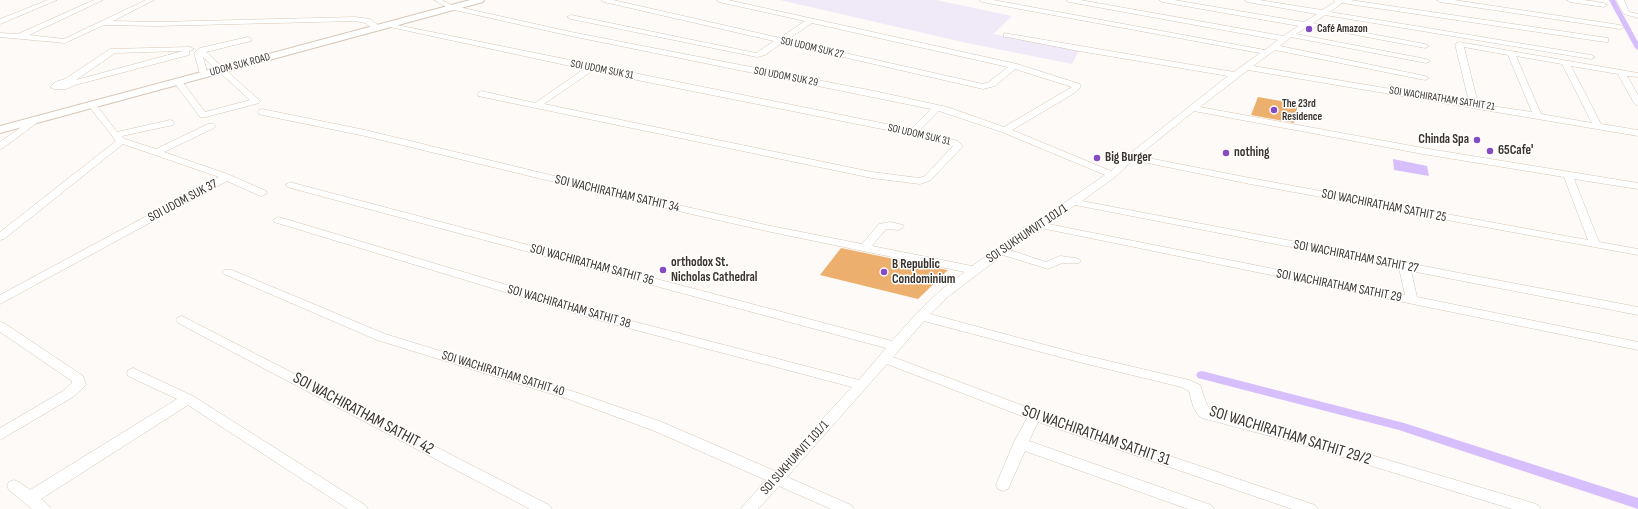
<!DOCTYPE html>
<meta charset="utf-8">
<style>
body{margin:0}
canvas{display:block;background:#fefaf7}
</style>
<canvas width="1638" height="509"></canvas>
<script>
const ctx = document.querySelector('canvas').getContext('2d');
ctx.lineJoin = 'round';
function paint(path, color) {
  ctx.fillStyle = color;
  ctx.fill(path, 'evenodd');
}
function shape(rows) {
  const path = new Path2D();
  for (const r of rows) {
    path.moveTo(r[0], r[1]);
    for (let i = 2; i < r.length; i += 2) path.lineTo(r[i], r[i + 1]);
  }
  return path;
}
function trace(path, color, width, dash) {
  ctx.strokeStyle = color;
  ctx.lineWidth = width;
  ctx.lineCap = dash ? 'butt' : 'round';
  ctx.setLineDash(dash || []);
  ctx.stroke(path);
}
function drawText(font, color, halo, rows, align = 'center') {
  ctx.font = font + ' "Sofia Sans Condensed",sans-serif';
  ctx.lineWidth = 3;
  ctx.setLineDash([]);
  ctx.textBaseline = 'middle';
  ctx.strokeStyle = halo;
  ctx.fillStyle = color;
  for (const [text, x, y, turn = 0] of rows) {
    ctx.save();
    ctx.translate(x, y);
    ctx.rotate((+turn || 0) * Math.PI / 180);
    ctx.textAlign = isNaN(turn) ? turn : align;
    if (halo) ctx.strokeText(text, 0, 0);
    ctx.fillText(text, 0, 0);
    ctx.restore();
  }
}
const green = shape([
 [780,0,936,0,1012,16,993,34,1079,50,1072,64,967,43]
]);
const water = shape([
 [1393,159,1427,166,1429,176,1394,170]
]);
const canal = shape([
 [1609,0,1615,0,1638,42,1638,50,1635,48,1609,0],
 [1202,371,1404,423,1638,498,1638,509,1399,430,1198,378,1196,375,1198,372,1202,371]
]);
const building = shape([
 [1258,97,1298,104,1294,123,1251,115],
 [841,248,947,270,948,270,918,299,820,275]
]);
const minor = shape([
 [48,0,57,0,0,24,0,19,48,0],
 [94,0,103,0,29,35,64,39,146,0,154,0,113,21,157,22,355,17,370,19,382,28,378,30,375,30,365,23,355,21,157,26,104,25,65,43,0,37,0,33,18,34,94,0],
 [434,0,442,0,454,6,571,32,874,91,947,107,1004,127,1072,87,1015,69,995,86,983,89,782,43,765,55,757,57,571,19,567,17,571,15,756,53,774,41,604,2,601,0,613,0,780,38,805,21,719,2,716,0,728,0,1017,64,1080,84,1081,87,1073,94,1012,130,1111,171,1128,155,1228,76,1079,51,1007,37,1004,37,1004,33,1234,72,1260,53,982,2,979,0,993,0,1265,50,1278,40,1069,2,1066,0,1080,0,1283,36,1299,26,1162,2,1159,0,1174,0,1304,22,1317,14,1247,2,1244,0,1259,0,1322,10,1335,2,1333,0,1350,0,1608,38,1608,42,1605,42,1342,3,1330,12,1591,55,1595,57,1591,59,1325,15,1313,23,1425,44,1429,46,1425,48,1309,26,1296,34,1426,59,1430,61,1426,63,1291,37,1280,46,1425,76,1429,78,1425,80,1275,50,1253,66,1469,102,1455,44,1459,42,1638,73,1638,77,1627,76,1638,95,1638,106,1634,103,1618,74,1571,66,1601,124,1638,130,1638,136,1248,70,1200,107,1423,148,1638,183,1638,189,1574,179,1599,242,1638,249,1638,255,1250,184,1133,160,1115,177,1082,201,1638,307,1638,315,1411,271,1417,297,1638,342,1638,350,1041,228,1010,250,1046,262,1060,256,1075,258,1079,259,1081,261,1079,263,1062,263,1048,269,1003,255,950,295,930,314,1079,354,1189,380,1200,385,1207,405,1211,410,1300,434,1533,503,1538,505,1541,509,1512,509,1300,444,1202,418,1198,415,1193,406,1189,391,1181,387,1079,362,924,321,893,357,1040,412,1315,505,1318,509,1292,509,1038,422,1029,441,1211,505,1214,509,1188,509,1025,451,1008,489,1003,491,998,489,996,485,1014,442,1027,418,887,364,787,477,851,505,854,509,831,509,779,486,758,509,741,509,744,505,766,480,652,430,568,399,377,340,224,274,222,272,224,270,232,270,385,334,578,393,662,422,775,471,852,387,594,319,274,222,273,220,278,217,282,218,601,313,859,380,886,348,287,187,285,185,290,182,293,183,892,341,917,313,942,289,965,272,771,232,616,197,365,136,262,115,259,114,258,112,259,110,262,109,365,130,616,191,771,226,862,244,879,224,890,222,903,225,904,227,899,230,886,229,872,246,972,266,1105,175,1002,132,939,111,919,131,958,141,963,146,931,180,920,184,872,178,478,96,477,94,481,91,535,103,584,69,390,27,387,27,387,23,911,129,931,109,571,36,450,9,434,0],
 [812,23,1008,67,989,82,983,84,787,40,812,23],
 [1464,47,1508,55,1532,112,1478,104,1464,47],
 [1516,56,1562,64,1592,123,1541,114,1516,56],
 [592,71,912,135,953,146,925,176,919,178,872,172,544,104,592,71],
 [1194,111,1423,154,1564,177,1588,240,1250,178,1138,156,1194,111],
 [1075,205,1399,268,1405,295,1048,224,1075,205],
 [1437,0,1454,0,1620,25,1624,27,1620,29,1440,2,1437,0],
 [1567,0,1584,0,1604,3,1607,5,1604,7,1570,2,1567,0],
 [1616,0,1624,0,1629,12,1638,14,1638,18,1624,14,1616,0],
 [248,37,252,39,251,41,206,52,260,101,259,103,206,117,200,117,174,82,175,80,181,80,205,112,250,100,203,57,208,75,207,77,201,77,194,53,200,48,248,37],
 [190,47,194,49,189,51,189,55,75,85,66,89,54,89,50,87,55,82,65,79,110,49,190,47],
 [183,51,76,80,115,53,183,51],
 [92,102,95,103,117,132,170,120,173,121,174,123,173,125,122,136,125,139,156,149,208,124,214,124,215,126,214,128,164,152,230,175,266,191,267,193,262,196,258,195,227,181,0,304,0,295,219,177,123,144,4,239,0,240,0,232,116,141,88,105,92,102],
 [35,117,39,120,38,122,3,148,0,149,0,142,35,117],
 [182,316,549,505,552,509,530,509,178,323,176,320,178,317,182,316],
 [0,322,4,323,83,376,86,385,73,397,0,440,0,428,63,391,72,383,72,381,0,332,0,322],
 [133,368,193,396,365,505,368,509,348,509,188,405,41,499,48,505,51,509,32,509,9,490,7,486,9,482,14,480,19,482,30,490,177,399,128,376,127,373,128,370,133,368]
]);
const major = shape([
 [470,0,484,0,483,2,0,133,0,126,470,0]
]);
const markers = [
 [1309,29,4,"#844bc2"],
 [1274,110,4,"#844bc2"],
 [1477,140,4,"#844bc2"],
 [1490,151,4,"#844bc2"],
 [1226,153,4,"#844bc2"],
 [1097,158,4,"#844bc2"],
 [663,270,4,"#844bc2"],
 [884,272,4,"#844bc2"]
];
const farPoinames = [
 ["Café Amazon",1317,29],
 ["The 23rd",1282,104],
 ["Residence",1282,117]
];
const farStreetnames = [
 ["SOI UDOM SUK 27",812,48,13],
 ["UDOM SUK ROAD",240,65,-15],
 ["SOI UDOM SUK 31",602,70,11],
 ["SOI UDOM SUK 29",786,77,11],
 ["SOI WACHIRATHAM SATHIT 21",1442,99,9],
 ["SOI UDOM SUK 31",919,135,13]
];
const poiNames = [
 ["Chinda Spa",1469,140,"right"],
 ["65Cafe'",1498,151],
 ["nothing",1234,153],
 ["Big Burger",1105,158],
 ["orthodox St.",671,263],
 ["Nicholas Cathedral",671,278],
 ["B Republic",892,265],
 ["Condominium",892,280]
];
const streetNames = [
 ["SOI WACHIRATHAM SATHIT 34",617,194,13],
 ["SOI UDOM SUK 37",183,201,-28],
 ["SOI WACHIRATHAM SATHIT 25",1384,206,11],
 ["SOI SUKHUMVIT 101/1",1027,234,-34],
 ["SOI WACHIRATHAM SATHIT 27",1356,257,11],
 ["SOI WACHIRATHAM SATHIT 36",592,265,15],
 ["SOI WACHIRATHAM SATHIT 29",1339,286,11],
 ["SOI WACHIRATHAM SATHIT 38",569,307,16],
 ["SOI WACHIRATHAM SATHIT 40",503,374,17],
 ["SOI SUKHUMVIT 101/1",795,458,-48]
];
const nearStreetnames = [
 ["SOI WACHIRATHAM SATHIT 42",363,414,28],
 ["SOI WACHIRATHAM SATHIT 31",1096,436,19],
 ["SOI WACHIRATHAM SATHIT 29/2",1290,436,17]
];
paint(green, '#efe9f8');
paint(water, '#d7befc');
paint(canal, '#d7befc');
paint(building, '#edaf6d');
trace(minor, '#d6c6b6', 1);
trace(major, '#d6c6b6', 2);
paint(minor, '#fff');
paint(major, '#fff');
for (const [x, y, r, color] of markers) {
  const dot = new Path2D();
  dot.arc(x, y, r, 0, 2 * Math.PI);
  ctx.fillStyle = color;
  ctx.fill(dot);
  trace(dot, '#fff', 1.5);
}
drawText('bold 11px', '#3a342e', '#fff', farPoinames, 'left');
drawText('11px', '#3a342e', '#fff', farStreetnames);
drawText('bold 13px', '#3a342e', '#fff', poiNames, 'left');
drawText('13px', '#3a342e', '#fff', streetNames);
drawText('16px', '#3a342e', '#fff', nearStreetnames);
</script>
